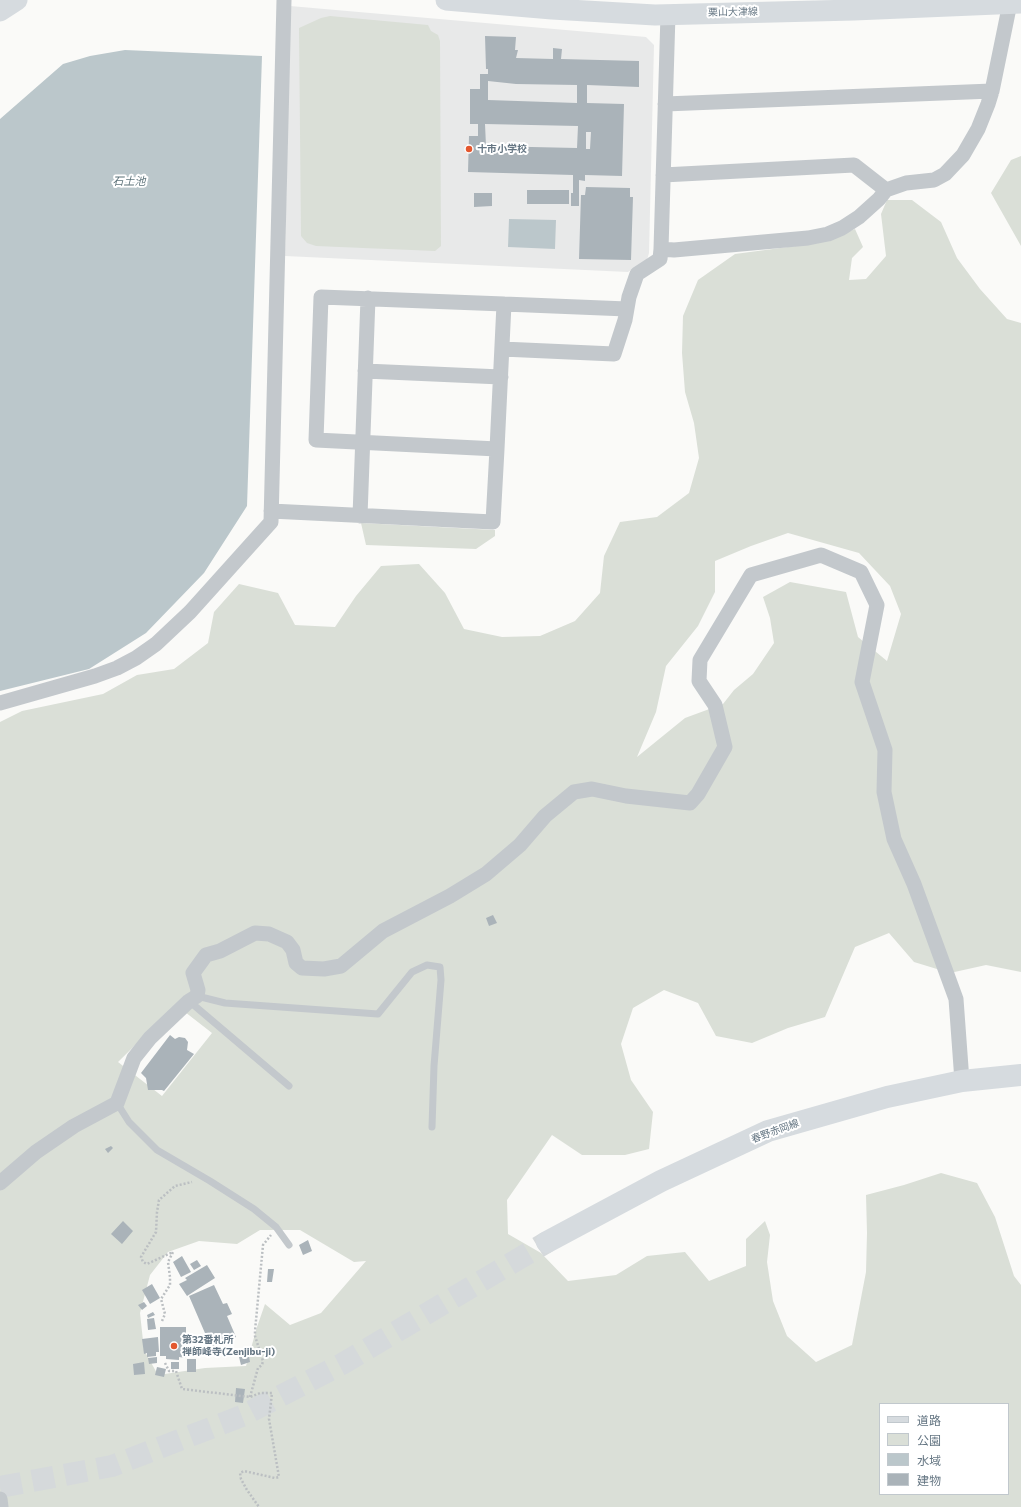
<!DOCTYPE html>
<meta charset="utf-8">
<style>
body{margin:0}
#map{position:relative;width:1021px;height:1507px;overflow:hidden;background:#fafaf8;font-family:Commissioner,"Noto Sans JP",sans-serif}
canvas{display:block}
.legend{position:absolute;left:879px;top:1403px;width:130px;height:92px;box-sizing:border-box;background:#fff;border:1px solid #c1c8cd;margin:0;padding:5px 7px;list-style:none;font-size:12px;color:#657683}
.legend li{display:flex;align-items:center;gap:8px;height:20px}
.legend b{width:20px;border:1px solid #c1c8cd}
</style>
<div id="map">
<canvas width="1021" height="1507"></canvas>
<ul class="legend">
<li><b style="height:5px;background:#d6dbdf"></b>道路</li>
<li><b style="height:11px;background:#dadfd7"></b>公園</li>
<li><b style="height:11px;background:#bbc7cb"></b>水域</li>
<li><b style="height:11px;background:#aab3b9"></b>建物</li>
</ul>
</div>
<script>
const ctx = document.querySelector('canvas').getContext('2d');
ctx.lineJoin = 'round';
function paint(path, color) {
  ctx.fillStyle = color;
  ctx.fill(path, 'evenodd');
}
function shape(rows) {
  const path = new Path2D();
  for (const r of rows) {
    path.moveTo(r[0], r[1]);
    for (let i = 2; i < r.length; i += 2) path.lineTo(r[i], r[i + 1]);
  }
  return path;
}
function trace(path, color, width, dash) {
  ctx.strokeStyle = color;
  ctx.lineWidth = width;
  ctx.lineCap = dash ? 'butt' : 'round';
  ctx.setLineDash(dash || []);
  ctx.stroke(path);
}
function drawText(font, color, halo, rows, align = 'center') {
  ctx.font = font + ' Commissioner,"Noto Sans JP",sans-serif';
  ctx.lineWidth = 4;
  ctx.setLineDash([]);
  ctx.textBaseline = 'middle';
  ctx.strokeStyle = halo;
  ctx.fillStyle = color;
  for (const [text, x, y, turn = 0] of rows) {
    ctx.save();
    ctx.translate(x, y);
    ctx.rotate((+turn || 0) * Math.PI / 180);
    ctx.textAlign = isNaN(turn) ? turn : align;
    if (halo) ctx.strokeText(text, 0, 0);
    ctx.fillText(text, 0, 0);
    ctx.restore();
  }
}
const built = shape([
 [290,6,646,37,654,45,649,253,647,260,628,272,285,256]
]);
const green = shape([
 [330,16,428,25,431,31,438,35,440,41,441,246,435,251,316,246,307,243,301,236,299,28,321,18],
 [1021,156,1021,246,991,193,1011,160],
 [887,200,912,200,941,222,957,258,980,289,1007,319,1021,323,1021,972,986,965,950,973,914,962,889,933,855,947,825,1017,788,1028,752,1043,716,1036,698,1003,664,990,633,1008,621,1044,631,1080,653,1112,649,1149,625,1155,582,1155,552,1135,507,1200,508,1234,541,1253,568,1281,616,1275,647,1256,685,1252,709,1281,746,1266,746,1239,765,1221,770,1235,767,1262,773,1301,787,1336,816,1362,852,1345,866,1272,867,1233,866,1195,904,1185,941,1173,977,1183,995,1217,1014,1276,1021,1285,1021,1507,0,1507,0,722,22,711,103,694,137,675,174,669,208,643,214,612,239,584,278,593,295,625,335,627,356,596,381,566,419,564,445,593,464,629,502,637,540,636,575,621,600,593,604,556,620,522,657,517,689,493,699,458,694,423,685,392,682,353,683,316,698,280,735,254,818,243,855,229,863,247,852,258,849,280,866,279,886,256,881,214],
 [788,533,859,553,890,586,901,614,887,661,858,637,846,592,790,582,763,597,770,618,774,643,753,674,734,690,723,704,685,718,637,757,656,712,666,666,698,626,715,592,715,561,751,546],
 [176,1005,212,1033,162,1096,118,1062],
 [260,1230,300,1230,354,1262,366,1261,321,1313,290,1325,265,1304,257,1327,246,1366,205,1368,158,1375,144,1350,140,1313,150,1275,168,1252,199,1241,237,1244],
 [880,1404,1008,1404,1008,1494,880,1494],
 [361,523,495,530,495,536,476,549,366,545]
]);
const water = shape([
 [125,50,262,56,247,506,204,573,146,633,89,669,0,691,0,119,63,64,90,56],
 [509,219,556,220,555,249,508,247]
]);
const building = shape([
 [485,36,516,37,515,50,518,50,516,58,553,59,553,48,562,49,561,59,639,61,639,87,587,85,587,103,624,104,622,176,585,175,585,181,579,180,579,206,571,206,571,193,573,193,573,175,468,172,469,136,478,136,478,124,470,124,470,89,480,89,480,74,488,74,488,69,486,69],
 [488,81,516,84,577,85,577,103,488,100],
 [485,124,578,126,577,148,486,146],
 [586,132,591,132,590,149,586,149],
 [586,187,630,188,630,197,633,197,631,260,579,259,581,195,585,195],
 [527,190,569,190,569,204,527,204],
 [474,193,492,193,492,206,474,207],
 [493,915,497,923,489,926,486,918],
 [170,1035,175,1039,179,1037,185,1038,188,1042,187,1050,194,1054,164,1091,162,1090,148,1090,146,1078,141,1073],
 [111,1146,113,1148,108,1153,105,1149],
 [123,1221,133,1231,122,1244,111,1234],
 [308,1240,312,1251,303,1255,299,1245],
 [182,1256,191,1272,181,1277,173,1262],
 [197,1260,201,1266,194,1270,190,1264],
 [207,1265,215,1278,187,1296,179,1284,187,1280,185,1278],
 [268,1269,274,1269,272,1282,267,1282],
 [152,1284,160,1298,150,1304,142,1290],
 [214,1285,223,1304,227,1303,232,1314,227,1316,236,1337,211,1347,189,1296],
 [144,1302,147,1306,142,1310,138,1305],
 [153,1312,155,1315,148,1318,147,1315],
 [154,1318,156,1329,148,1330,147,1319],
 [160,1327,186,1327,186,1358,179,1357,179,1360,166,1359,166,1356,160,1356],
 [158,1337,159,1352,156,1352,156,1356,147,1357,147,1353,144,1354,142,1339],
 [248,1351,250,1362,241,1365,238,1353],
 [157,1357,157,1363,149,1364,148,1358],
 [187,1359,196,1359,196,1372,187,1372],
 [144,1362,145,1374,134,1375,133,1364],
 [171,1362,179,1362,179,1369,171,1369],
 [157,1367,166,1369,164,1377,155,1375],
 [236,1388,245,1389,243,1403,235,1402]
]);
const primaryTunnel = shape([
 [0,1487,112,1466,242,1416,342,1364,547,1242]
]);
const path = shape([
 [162,1321,165,1314,161,1299,170,1285,170,1277,168,1262,173,1252,147,1264,143,1262,141,1257,156,1232,157,1212,159,1200,175,1186,192,1182],
 [165,1363,169,1371,176,1371,182,1389,250,1397,260,1393,272,1393,269,1419,279,1477,275,1478,244,1471,240,1473,241,1479,247,1490,259,1507],
 [250,1397,258,1368,262,1365,263,1361,255,1336,255,1331,263,1245,271,1235]
]);
const lane = shape([
 [197,996,225,1003,378,1014,412,972,427,965,440,967,441,980,434,1066,432,1127],
 [189,1001,289,1086],
 [117,1103,129,1122,157,1150,210,1181,254,1209,276,1227,289,1245]
]);
const street = shape([
 [668,14,661,249,674,250,808,238,828,234,842,228,859,217,879,199,886,190,906,183,934,180,945,174,963,155,978,129,988,104,992,91,1010,3],
 [665,104,992,91],
 [663,175,854,165,886,190],
 [504,304,627,309],
 [502,349,614,354,625,320,629,297,637,274,660,259,661,249],
 [365,371,501,377],
 [271,511,493,522,497,449,504,304,321,297,316,440,497,449],
 [360,516,368,298],
 [0,703,95,676,117,668,136,658,156,644,190,612,271,522,284,0],
 [0,1183,36,1152,74,1126,117,1103,134,1058,150,1038,189,1001,197,996,198,990,193,973,206,955,220,951,255,933,269,934,287,942,293,950,296,963,302,968,324,969,341,966,383,931,450,896,486,874,520,845,545,816,574,792,592,789,626,796,690,803,698,794,725,747,715,705,699,681,700,660,751,575,821,555,861,572,877,605,862,682,885,750,884,792,894,839,914,884,956,999,962,1081],
 [0,1499,1,1507]
]);
const secondary = shape([
 [446,0,552,9,655,15,854,10,1021,3],
 [0,11,17,0]
]);
const primary = shape([
 [547,1242,661,1181,768,1131,887,1097,962,1081,1021,1075]
]);
const markers = [
 [469,149,4,"#e4572e"],
 [174,1346,4,"#e4572e"]
];
const streetNames = [
 ["栗山大津線",733,12,-1],
 ["春野赤岡線",775,1131,-20]
];
const poiNames = [
 ["十市小学校",477,149],
 ["第32番札所",182,1340],
 ["禅師峰寺(Zenjibu-ji)",182,1352]
];
const waterNames = [
 ["石土池",129,181]
];
paint(built, '#e8e9e9');
paint(green, '#dadfd7');
paint(water, '#bbc7cb');
paint(building, '#aab3b9');
trace(primaryTunnel, '#d5d9db', 22, [22, 11]);
trace(path, '#bbbfc2', 2.5, [2, 2]);
trace(lane, '#c3c8cc', 7);
trace(street, '#c3c8cc', 15);
trace(secondary, '#d6dbdf', 21);
trace(primary, '#d6dbdf', 22);
for (const [x, y, r, color] of markers) {
  const dot = new Path2D();
  dot.arc(x, y, r, 0, 2 * Math.PI);
  ctx.fillStyle = color;
  ctx.fill(dot);
  trace(dot, '#fff', 1.5);
}
drawText('10px', '#657683', '#fff', streetNames);
drawText('bold 10px', '#657683', '#fff', poiNames, 'left');
drawText('italic 11px', '#60757c', '#fff', waterNames);
</script>
